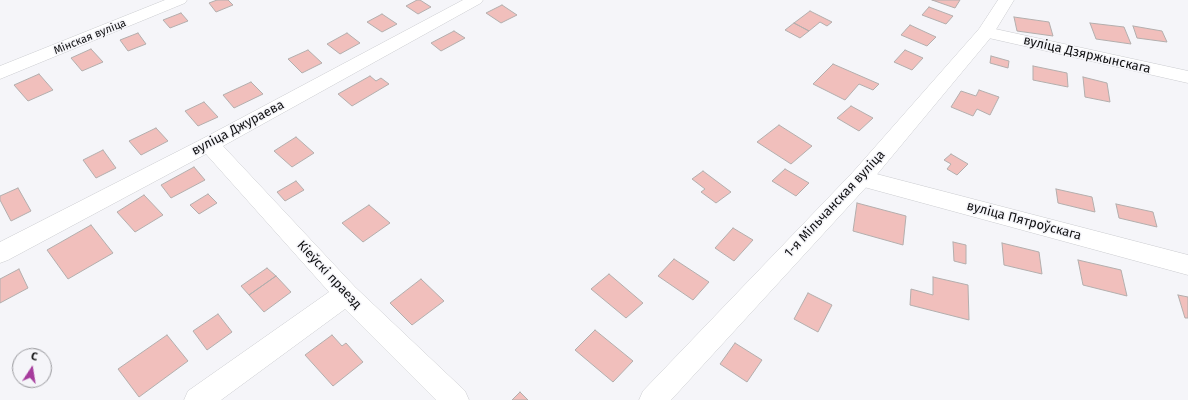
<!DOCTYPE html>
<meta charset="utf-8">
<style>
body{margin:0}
#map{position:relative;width:1188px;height:400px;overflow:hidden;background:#f5f5f9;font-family:"Fira Sans",sans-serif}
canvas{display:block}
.north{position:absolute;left:12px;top:348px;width:40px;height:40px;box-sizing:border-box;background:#f5f5f9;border:1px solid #99999d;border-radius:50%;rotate:12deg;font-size:11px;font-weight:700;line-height:16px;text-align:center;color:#101012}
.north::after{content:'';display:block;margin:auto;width:14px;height:18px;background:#a63b9c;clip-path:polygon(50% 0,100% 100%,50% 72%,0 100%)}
</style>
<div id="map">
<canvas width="1188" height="400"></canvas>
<div class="north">С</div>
</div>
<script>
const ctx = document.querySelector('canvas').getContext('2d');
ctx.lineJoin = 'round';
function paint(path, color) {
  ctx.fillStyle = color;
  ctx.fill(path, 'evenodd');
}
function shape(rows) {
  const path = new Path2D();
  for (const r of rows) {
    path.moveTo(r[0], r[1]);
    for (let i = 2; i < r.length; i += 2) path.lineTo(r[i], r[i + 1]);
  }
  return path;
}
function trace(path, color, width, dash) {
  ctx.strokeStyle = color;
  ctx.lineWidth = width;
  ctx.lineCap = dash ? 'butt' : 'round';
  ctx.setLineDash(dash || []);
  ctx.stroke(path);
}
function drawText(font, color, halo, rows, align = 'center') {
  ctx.font = font + ' "Fira Sans",sans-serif';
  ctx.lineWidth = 3;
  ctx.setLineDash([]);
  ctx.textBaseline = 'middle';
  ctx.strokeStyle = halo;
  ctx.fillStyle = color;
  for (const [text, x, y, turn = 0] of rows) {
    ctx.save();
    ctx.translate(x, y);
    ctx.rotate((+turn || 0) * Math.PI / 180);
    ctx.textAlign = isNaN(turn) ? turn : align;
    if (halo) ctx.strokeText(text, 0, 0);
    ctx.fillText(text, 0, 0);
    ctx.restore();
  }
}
const building = shape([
 [217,0,228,0,233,5,216,12,209,3,217,0],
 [417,0,420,0,431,7,418,14,406,6,417,0],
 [932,0,960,0,955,8,932,0],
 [502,5,517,15,501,23,486,13,502,5],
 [929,7,953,16,946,24,922,15,929,7],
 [810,11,832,22,827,26,820,22,809,31,794,23,810,11],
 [181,13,188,21,170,28,163,20,181,13],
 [382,14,397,24,382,32,367,22,382,14],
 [1014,17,1049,22,1053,36,1017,31,1014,17],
 [794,23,809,31,800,38,785,30,794,23],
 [1090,23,1124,27,1131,44,1096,39,1090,23],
 [910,25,936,37,927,46,901,35,910,25],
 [1133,26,1162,31,1167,42,1137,38,1133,26],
 [454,31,465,38,441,51,431,43,454,31],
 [138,33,146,44,128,51,120,40,138,33],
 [347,33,360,43,340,54,327,44,347,33],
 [91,49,103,62,82,71,71,58,91,49],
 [308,50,322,63,302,73,288,59,308,50],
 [905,50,923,58,912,70,894,62,905,50],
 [991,56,1009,61,1008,68,990,63,991,56],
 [833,64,879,84,873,90,859,84,845,100,813,84,833,64],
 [1033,66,1067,73,1068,87,1033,80,1033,66],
 [39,74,53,90,28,101,14,85,39,74],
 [370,76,376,81,381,78,389,84,352,106,338,94,370,76],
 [1083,77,1107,83,1110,102,1085,97,1083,77],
 [251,82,263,94,234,108,223,95,251,82],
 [979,90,999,97,990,115,977,109,973,116,951,107,961,91,976,96,979,90],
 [204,102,218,117,198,126,185,111,204,102],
 [851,106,873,118,859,131,837,118,851,106],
 [779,125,812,146,791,164,757,142,779,125],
 [156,128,168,141,141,155,129,141,156,128],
 [296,137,314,153,292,167,274,151,296,137],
 [103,150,116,168,96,178,83,160,103,150],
 [951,154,968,164,957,175,947,169,951,164,944,160,951,154],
 [194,167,205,180,171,198,161,185,194,167],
 [785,169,809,183,796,196,772,181,785,169],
 [703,171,731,192,716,203,701,192,705,189,692,179,703,171],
 [296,181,304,190,285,201,277,192,296,181],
 [18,188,31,211,11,221,0,200,0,196,18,188],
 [1056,189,1092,197,1095,212,1058,203,1056,189],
 [208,194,217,203,199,214,190,205,208,194],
 [144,195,163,215,135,232,117,212,144,195],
 [857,203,906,216,903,245,853,231,857,203],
 [1116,204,1153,212,1157,227,1119,218,1116,204],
 [369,205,390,223,363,242,342,223,369,205],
 [91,225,113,253,68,279,47,250,91,225],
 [733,228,753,240,734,261,715,248,733,228],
 [953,242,966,245,966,264,954,261,953,242],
 [1002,243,1039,252,1042,274,1004,265,1002,243],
 [674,259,709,282,693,300,658,276,674,259],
 [1078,260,1121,270,1127,296,1083,285,1078,260],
 [267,268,276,276,249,295,241,286,267,268],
 [19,269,28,288,0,303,0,279,19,269],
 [609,274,643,303,626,318,591,289,609,274],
 [276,276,291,292,264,312,249,295,276,276],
 [933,277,968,285,969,320,910,305,911,289,933,295,933,277],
 [421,279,444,301,412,325,390,303,421,279],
 [808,293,832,305,818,332,794,319,808,293],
 [1178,295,1188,297,1188,318,1185,318,1178,295],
 [218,314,232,332,207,350,193,331,218,314],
 [595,330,633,361,613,382,575,350,595,330],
 [167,335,188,361,139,397,118,369,167,335],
 [332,335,342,346,346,343,363,362,333,386,305,355,332,335],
 [735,343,762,360,747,382,720,364,735,343],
 [520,392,528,400,512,400,520,392]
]);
const minor = shape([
 [165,0,187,0,185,3,0,79,0,66,165,0],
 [463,0,483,0,481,3,223,146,355,287,465,391,469,400,436,400,345,309,221,400,184,400,188,391,329,292,206,154,8,260,0,263,0,242,202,139,463,0],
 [986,27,1188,71,1188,83,980,36,977,32,980,28,986,27],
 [861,170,1188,255,1188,275,853,184,850,178,853,172,861,170]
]);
const tertiary = shape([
 [998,0,1014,0,992,36,869,184,671,400,639,400,643,391,853,172,979,29,998,0]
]);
const farStreetnames = [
 ["Мінская вуліца",90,37,-22]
];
const streetNames = [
 ["вуліца Дзяржынскага",1087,55,13],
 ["вуліца Джураева",238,128,-28],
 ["1-я Мільчанская вуліца",835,204,-47],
 ["вуліца Пятроўскага",1024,221,15],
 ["Кіеўскі праезд",329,275,47]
];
paint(building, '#f1bfbc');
trace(building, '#b3aead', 1);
trace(minor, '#cbccd0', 1);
trace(tertiary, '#cbccd0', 1);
paint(minor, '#fff');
paint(tertiary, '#fff');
drawText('11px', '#101012', '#f5f5f9', farStreetnames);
drawText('13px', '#101012', '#f5f5f9', streetNames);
</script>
